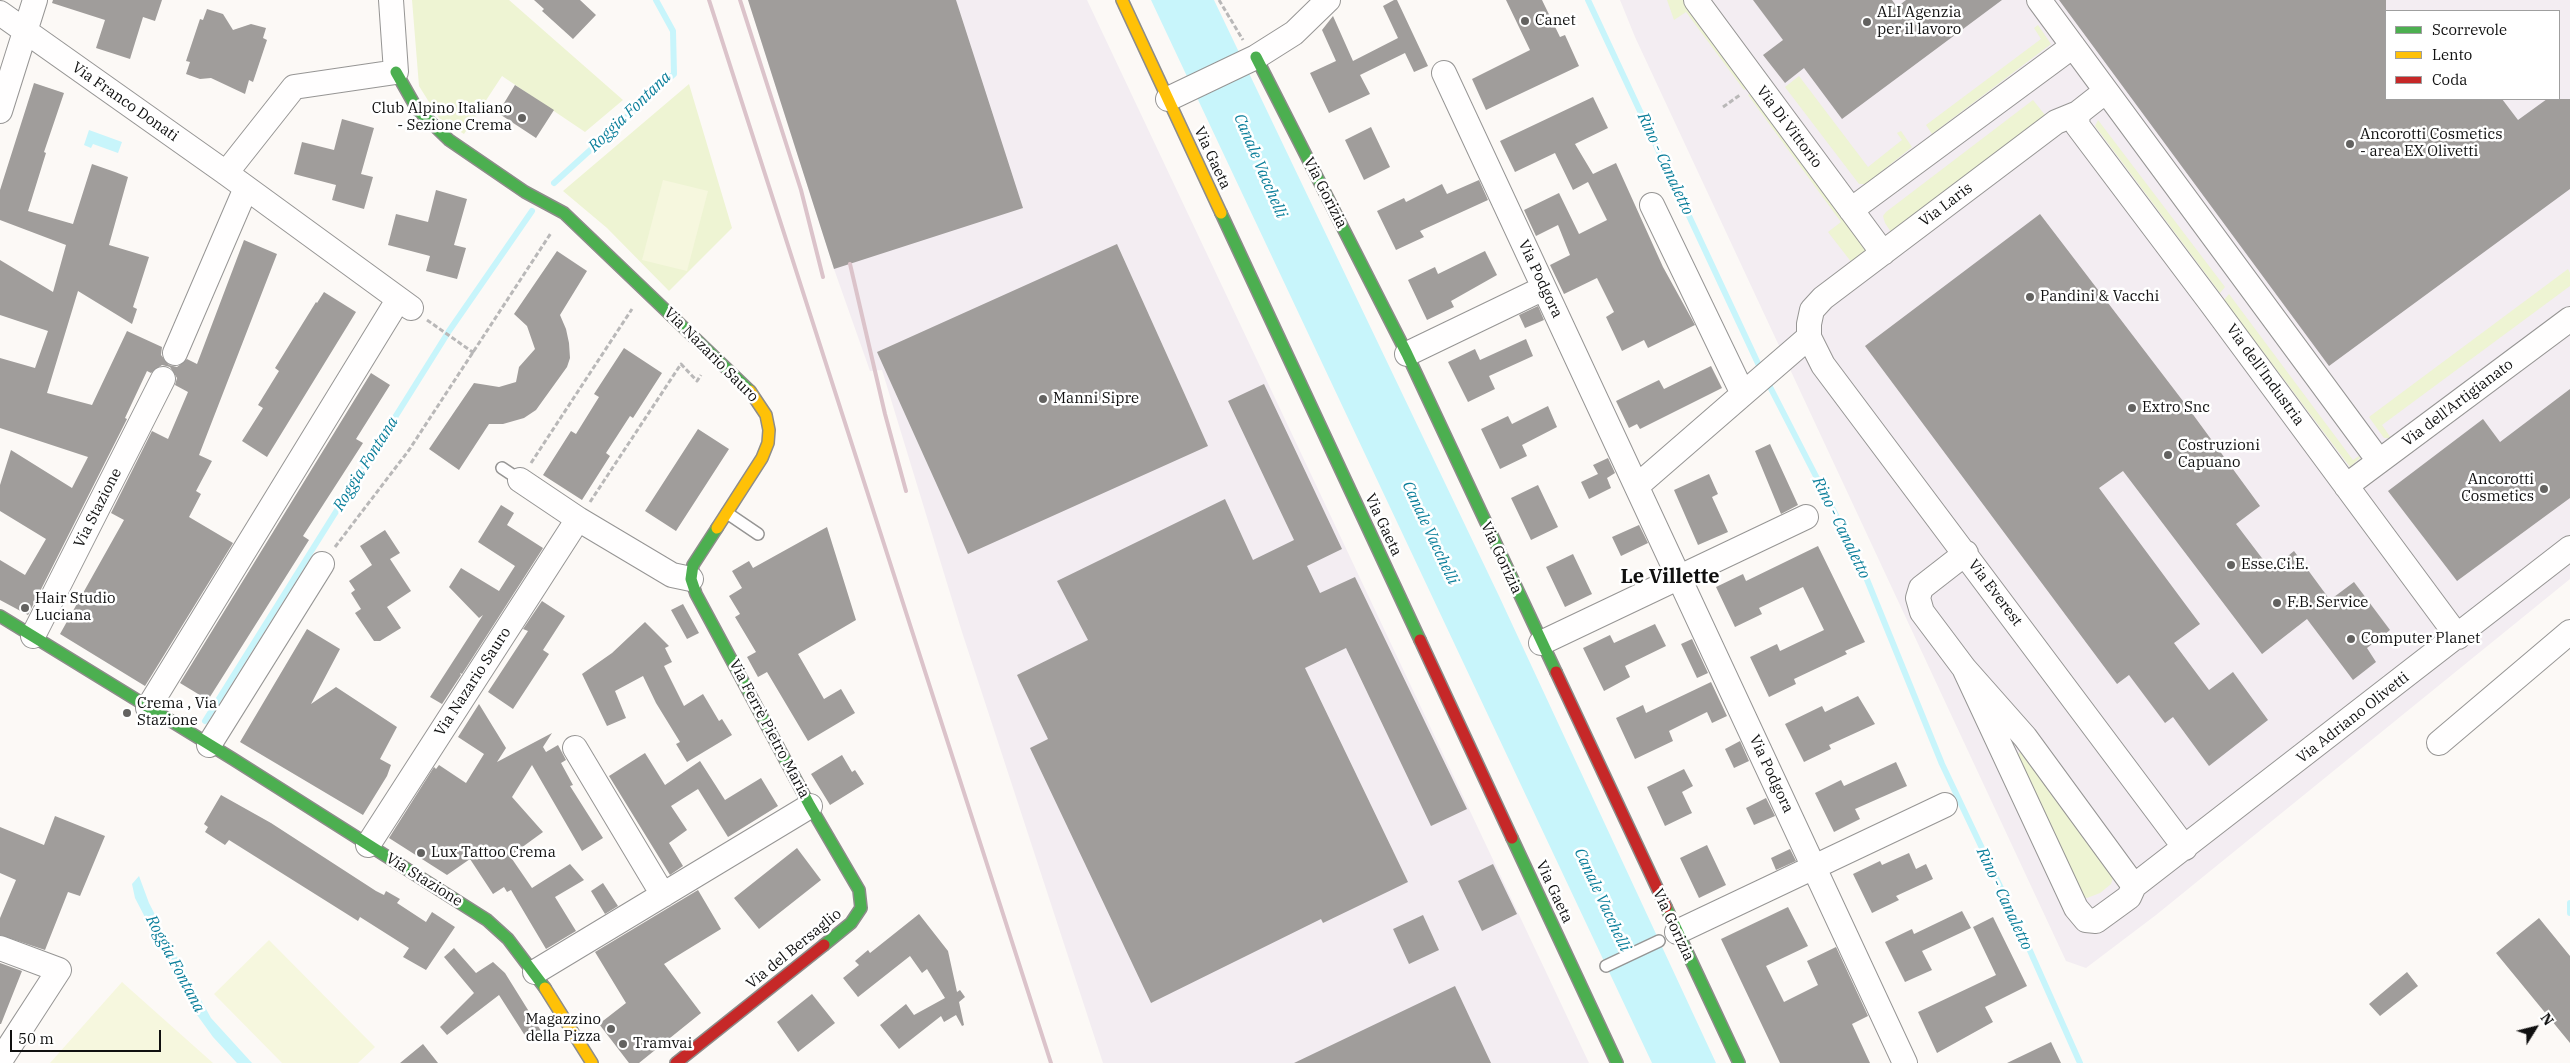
<!DOCTYPE html>
<meta charset="utf-8">
<style>
body{margin:0}
#map{position:relative;width:2570px;height:1063px;overflow:hidden;background:#fcf9f6;font-family:"IBM Plex Serif",serif}
canvas{display:block}
.legend{position:absolute;left:2385px;top:10px;width:175px;height:90px;box-sizing:border-box;background:#fff;border:1px solid #9f9f9f;margin:0;padding:6px 9px;list-style:none;font-size:15px;color:#101010}
.legend li{display:flex;align-items:center;gap:10px;height:25px}
.legend b{width:25px;border:1px solid #9f9f9f}
.north{position:absolute;left:2510px;top:1003px;width:50px;height:50px;-webkit-text-stroke:4px #fff;paint-order:stroke;rotate:54deg;font-size:14px;font-weight:700;line-height:20px;text-align:center;color:#101010}
.north::after{content:'';display:block;margin:auto;width:18px;height:22px;background:#101010;clip-path:polygon(50% 0,100% 100%,50% 72%,0 100%)}
.scale{position:absolute;left:10px;top:1030px;width:151px;height:22px;box-sizing:border-box;border:2px solid #101010;border-top:0;padding-left:6px;font-size:15px;line-height:18px;white-space:nowrap;color:#101010;-webkit-text-stroke:4px #fff;paint-order:stroke}
</style>
<div id="map">
<canvas width="2570" height="1063"></canvas>
<ul class="legend">
<li><b style="height:6px;background:#4caf50"></b>Scorrevole</li>
<li><b style="height:6px;background:#ffc107"></b>Lento</li>
<li><b style="height:6px;background:#c62828"></b>Coda</li>
</ul>
<div class="north">N</div>
<div class="scale">50 m</div>
</div>
<script>
const ctx = document.querySelector('canvas').getContext('2d');
ctx.lineJoin = 'round';
function paint(path, color) {
  ctx.fillStyle = color;
  ctx.fill(path, 'evenodd');
}
function shape(rows) {
  const path = new Path2D();
  for (const r of rows) {
    path.moveTo(r[0], r[1]);
    for (let i = 2; i < r.length; i += 2) path.lineTo(r[i], r[i + 1]);
  }
  return path;
}
function trace(path, color, width, dash) {
  ctx.strokeStyle = color;
  ctx.lineWidth = width;
  ctx.lineCap = dash ? 'butt' : 'round';
  ctx.setLineDash(dash || []);
  ctx.stroke(path);
}
function drawText(font, color, halo, rows, align = 'center') {
  ctx.font = font + ' "IBM Plex Serif",serif';
  ctx.lineWidth = 5;
  ctx.setLineDash([]);
  ctx.textBaseline = 'middle';
  ctx.strokeStyle = halo;
  ctx.fillStyle = color;
  for (const [text, x, y, turn = 0] of rows) {
    ctx.save();
    ctx.translate(x, y);
    ctx.rotate((+turn || 0) * Math.PI / 180);
    ctx.textAlign = isNaN(turn) ? turn : align;
    if (halo) ctx.strokeText(text, 0, 0);
    ctx.fillText(text, 0, 0);
    ctx.restore();
  }
}
const industrial = shape([
 [748,0,1087,0,1589,1063,1103,1063,961,629,882,370,870,371,834,269],
 [1620,0,2570,0,2570,579,2156,915,2086,968,2066,961,1635,37],
 [2386,11,2559,11,2559,99,2386,99]
]);
const green = shape([
 [412,0,509,0,623,100,585,132,502,76,464,134,439,118,419,86],
 [1667,0,1684,0,1748,87,1744,90,1686,12,1674,20],
 [2038,25,2051,44,1932,134,1926,125,2041,39,2034,28],
 [1799,76,1868,167,1902,140,1897,133,1901,131,1912,147,1866,184,1859,184,1785,87],
 [689,84,732,228,669,291,607,228,563,191],
 [1752,92,1869,251,1852,263,1828,232,1841,222,1748,95],
 [2033,100,2045,115,1891,232,1885,223,1883,216,1886,212],
 [2098,120,2225,287,2220,293,2095,126],
 [2568,269,2570,273,2570,286,2382,425,2391,438,2384,438,2369,417],
 [2229,294,2353,460,2359,456,2360,458,2350,467,2224,300],
 [2020,752,2114,875,2111,884,2100,893,2087,898,2083,897,2017,755]
]);
const pitch = shape([
 [663,180,708,191,687,271,642,260],
 [269,940,375,1047,358,1063,282,1063,214,994],
 [122,982,213,1063,50,1063]
]);
const water = shape([
 [1151,0,1214,0,1499,596,1716,1063,1652,1063],
 [89,130,122,142,118,153,93,144,91,148,84,145],
 [139,876,149,903,169,942,211,1018,252,1063,237,1063,213,1037,192,1008,135,898,132,884]
]);
const stream = shape([
 [1588,0,1762,372],
 [554,183,674,74,673,31,656,0],
 [1767,381,1859,560,1942,764,2019,926,2080,1063],
 [205,721,449,331,532,211],
 [2570,903,2570,913]
]);
const building = shape([
 [53,0,162,0,155,21,143,17,130,59,96,48,105,20,52,3],
 [534,0,580,0,596,15,573,39,542,11,544,9],
 [748,0,956,0,1023,208,834,269],
 [1394,0,1397,0,1428,66,1414,72,1405,53,1360,75,1370,94,1329,113,1310,73,1336,61,1322,30,1333,16,1353,61,1398,38,1383,6],
 [1506,0,1542,0,1560,37,1565,35,1579,66,1486,110,1472,79,1530,50],
 [1753,0,1892,0,1897,7,1906,0,2002,0,1842,119,1804,68,1785,83,1763,55,1783,40],
 [2059,0,2386,0,2386,99,2502,99,2518,120,2547,99,2570,99,2570,189,2329,366],
 [207,9,223,14,233,30,251,24,266,28,263,38,267,40,253,82,249,80,245,94,211,78,200,79,186,74,190,62,186,61,200,19,203,20],
 [34,83,64,93,44,152,46,153,28,211,73,224,92,164,115,172,128,177,109,245,149,257,133,307,137,309,132,324,78,291,47,393,92,405,127,331,162,347,161,355,169,365,177,367,187,359,197,364,244,240,277,254,199,455,212,461,196,491,201,494,189,517,233,543,145,686,60,634,124,520,111,513,152,431,168,439,188,392,175,385,177,378,170,367,162,365,151,373,147,371,125,418,127,419,28,615,0,600,0,560,25,575,46,539,0,511,0,485,11,450,72,488,88,457,0,428,0,358,35,368,48,331,0,315,0,260,53,292,66,245,0,220,0,190],
 [515,85,554,110,536,138,498,113],
 [1593,97,1608,128,1575,144,1593,174,1616,163,1663,267,1695,325,1648,348,1644,340,1622,351,1606,317,1614,312,1597,278,1564,294,1550,265,1570,255,1558,225,1536,236,1524,210,1559,193,1579,234,1607,220,1588,182,1573,190,1555,153,1515,172,1500,141],
 [342,119,374,128,361,174,373,177,364,209,332,200,336,185,294,174,302,142,334,150],
 [1371,127,1390,167,1364,180,1345,140],
 [1479,180,1488,200,1420,231,1424,237,1396,250,1377,211,1404,198,1406,202,1442,184,1447,194],
 [436,190,467,199,454,245,466,248,457,279,426,271,430,256,388,245,396,214,428,222],
 [2040,214,2186,405,2260,506,2236,524,2271,570,2294,551,2330,600,2354,582,2390,630,2367,648,2376,662,2353,680,2307,619,2262,654,2123,471,2099,488,2200,624,2174,643,2209,690,2233,672,2268,720,2209,766,2173,717,2165,723,2129,675,2117,684,1865,346],
 [1117,244,1208,446,968,554,877,352],
 [557,251,587,271,560,315,566,329,569,343,570,358,567,367,536,410,524,418,503,424,489,424,459,470,429,449,474,383,499,387,516,382,519,367,535,349,527,326,514,314],
 [1485,251,1497,275,1451,301,1454,307,1427,320,1408,280,1435,267,1438,274],
 [324,292,356,312,267,457,242,441,263,408,258,405,279,371,275,368,316,302,317,303],
 [1538,306,1544,320,1525,328,1519,315],
 [1526,339,1533,356,1489,376,1495,389,1468,402,1448,362,1475,349,1480,360],
 [624,348,662,373,633,418,630,416,606,453,610,456,582,500,543,475,571,431,576,434,599,397,594,394],
 [1711,366,1722,388,1640,429,1637,424,1629,428,1616,401,1659,380,1664,389],
 [371,373,390,385,356,439,363,443,303,536,309,540,208,700,180,683],
 [1264,384,1342,549,1307,566,1320,593,1355,577,1467,809,1431,826,1346,648,1305,668,1408,882,1323,923,1321,919,1151,1003,1030,748,1048,739,1017,675,1088,640,1057,581,1225,499,1253,560,1294,540,1228,401],
 [2570,389,2570,498,2457,581,2388,491,2483,419,2500,442],
 [1548,406,1557,427,1522,445,1527,456,1500,469,1481,429,1508,416,1512,424],
 [698,429,729,449,676,531,645,511],
 [1770,444,1798,505,1781,514,1755,451],
 [1608,458,1615,473,1607,478,1611,488,1589,499,1581,482,1598,474,1593,465],
 [1709,474,1718,494,1712,497,1728,532,1698,545,1674,490],
 [1538,485,1558,527,1531,540,1511,498],
 [501,505,514,513,507,525,543,548,462,674,460,673,461,675,442,704,430,697,483,615,479,618,449,587,461,568,499,591,515,566,478,542],
 [1639,525,1648,543,1621,556,1612,537],
 [827,527,856,620,798,654,824,699,841,689,855,713,808,741,767,672,758,677,747,657,756,652,735,617,740,614,729,596,742,588,732,571,749,561,753,568],
 [385,530,400,553,390,559,411,591,387,607,401,628,380,641,374,641,355,613,361,609,351,593,355,590,349,581,372,565,360,546],
 [1818,546,1865,642,1845,651,1847,654,1794,679,1796,684,1769,697,1750,657,1777,644,1780,651,1824,630,1803,587,1759,608,1762,614,1735,627,1716,587,1743,574,1746,581],
 [1573,554,1592,594,1565,607,1546,567],
 [542,601,565,616,543,650,549,654,513,709,488,692,528,631,523,629],
 [683,604,699,633,687,639,671,610],
 [645,622,669,646,665,648,672,662,664,666,684,706,703,694,719,721,722,719,732,735,687,762,676,744,680,742,656,703,643,676,615,691,626,718,607,726,582,674,612,653],
 [1655,624,1666,646,1625,666,1630,677,1604,691,1583,648,1610,635,1614,643],
 [307,629,340,649,311,704,336,687,397,727,380,759,391,765,387,776,363,815,240,742],
 [1692,639,1708,673,1697,678,1681,644],
 [1711,682,1727,716,1712,723,1707,712,1669,731,1673,741,1635,759,1616,718,1643,705,1646,713],
 [1858,696,1875,724,1829,745,1831,749,1804,762,1785,724,1822,706,1825,712],
 [479,704,506,748,497,762,552,733,543,747,546,752,558,745,566,760,561,763,573,785,570,786,603,838,582,851,532,765,512,797,543,832,510,856,532,888,570,864,584,880,555,897,576,931,546,949,511,890,507,892,504,887,493,894,470,859,447,875,389,838,434,767,436,769,439,765,466,783,484,754,458,737],
 [1740,741,1749,761,1734,768,1725,749],
 [645,753,665,785,700,761,725,800,761,778,778,806,728,837,698,789,671,806,687,830,669,843,683,866,670,875,609,776],
 [842,755,852,772,855,770,864,784,830,805,811,774],
 [1896,762,1907,786,1855,809,1860,819,1834,832,1815,793,1841,780,1844,786],
 [1684,769,1693,786,1682,792,1692,813,1665,826,1647,787],
 [221,795,271,823,376,891,384,895,386,891,400,899,397,903,426,922,432,912,455,927,426,970,403,957,409,948,360,917,358,921,229,840,225,845,205,832,208,827,204,824],
 [1766,798,1775,816,1754,825,1746,808],
 [55,816,105,836,80,896,68,892,45,950,0,935,0,918,16,880,0,873,0,827,44,845],
 [1707,845,1726,885,1699,898,1680,858],
 [797,848,821,880,759,929,734,898],
 [1790,849,1796,861,1776,870,1771,858],
 [1909,853,1916,869,1926,864,1933,879,1896,896,1899,900,1872,913,1853,874,1880,861,1882,865],
 [1493,864,1517,914,1482,931,1458,881],
 [603,883,618,906,605,914,591,891],
 [698,890,721,929,664,964,701,1013,639,1063,629,1063,599,1024,626,1003,595,952],
 [1788,907,1808,946,1766,966,1784,1002,1818,985,1807,961,1836,947,1868,1016,1852,1024,1870,1063,1780,1063,1721,939],
 [1962,911,1971,928,1922,951,1932,970,1905,982,1885,942,1912,929,1914,934],
 [919,914,948,951,957,992,960,990,965,997,959,1002,964,1025,962,1026,956,1015,944,1022,941,1016,899,1049,880,1025,906,1004,914,1015,945,998,927,969,922,973,910,956,858,997,843,978,859,965,855,961,868,950,870,953],
 [1423,915,1439,950,1409,964,1393,929],
 [1993,917,2027,986,1985,1007,1993,1022,1937,1053,1918,1012,1996,975,1973,927],
 [2539,918,2570,956,2570,1043,2496,953],
 [454,948,476,973,493,962,505,973,543,1034,529,1042,499,995,447,1035,440,1027,474,993,444,957],
 [0,963,22,971,1,1024,0,1024],
 [2407,972,2418,986,2380,1016,2369,1004],
 [1455,986,1491,1063,1294,1063],
 [812,994,835,1023,798,1052,777,1022],
 [2051,1042,2061,1063,2007,1063],
 [423,1044,438,1063,400,1063]
]);
const path = shape([
 [1219,0,1243,40],
 [1723,107,1740,95],
 [427,320,474,353],
 [531,463,632,309],
 [590,502,681,364,697,381,701,375],
 [335,547,409,450,551,233]
]);
const lane = shape([
 [502,468,520,480],
 [727,513,758,534],
 [1606,966,1659,941]
]);
const street = shape([
 [1696,0,1883,253],
 [2039,0,2379,461],
 [0,13,226,173,411,308],
 [1444,73,1905,1063],
 [2106,91,2078,113,2056,122,1823,298,1812,310,1809,324,1809,337,1823,365,2185,848],
 [1168,99,1256,57,1294,33,1328,0],
 [0,111,35,0],
 [2078,113,2077,125,2083,133,2211,303,2458,637],
 [226,173,294,87,396,72,391,0],
 [1851,210,2073,46],
 [175,353,246,188],
 [1407,354,1544,288],
 [1743,394,1809,337],
 [520,480,578,519],
 [1637,486,1743,394,1652,205],
 [2346,486,2570,319],
 [1966,553,1921,588,1918,598,1922,612,1964,668,2025,737,2134,886],
 [33,636,163,379],
 [1541,643,1806,517],
 [1964,668,2076,908,2086,920,2096,921,2129,897,2134,886,2570,548],
 [148,708,398,300],
 [2439,743,2570,632],
 [209,745,322,564],
 [575,748,663,895],
 [368,845,578,519,672,575,691,579],
 [1677,932,1945,805],
 [0,948,59,970,0,1061],
 [535,972,810,806]
]);
const fast = shape([
 [1256,57,1407,354,1556,672],
 [396,72,417,109,449,140,525,192,564,213,750,391],
 [1221,213,1420,640],
 [717,528,693,565,691,579,696,594,810,806,859,890,861,908,851,923,824,945],
 [0,616,233,759,487,920,508,939,545,988],
 [1512,838,1617,1063],
 [1666,907,1739,1063]
]);
const slow = shape([
 [1122,0,1221,213],
 [717,528,762,458,768,443,769,430,766,415,750,391],
 [545,988,592,1063]
]);
const jam = shape([
 [1420,640,1512,838],
 [1556,672,1666,907],
 [676,1063,824,945]
]);
const rail = shape([
 [709,0,1051,1063],
 [740,0,801,190,823,277],
 [850,264,885,414,906,491]
]);
const markers = [
 [1525,21,5,"#636260"],
 [1867,22,5,"#636260"],
 [522,118,5,"#636260"],
 [2350,144,5,"#636260"],
 [2030,297,5,"#636260"],
 [1043,399,5,"#636260"],
 [2132,408,5,"#636260"],
 [2168,455,5,"#636260"],
 [2544,489,5,"#636260"],
 [2231,565,5,"#636260"],
 [2277,603,5,"#636260"],
 [25,608,5,"#636260"],
 [2351,639,5,"#636260"],
 [127,713,5,"#636260"],
 [421,853,5,"#636260"],
 [611,1029,5,"#636260"],
 [623,1044,5,"#636260"]
];
const poiNames = [
 ["ALI Agenzia",1877,13],
 ["per il lavoro",1877,30],
 ["Canet",1535,21],
 ["Club Alpino Italiano",512,109,"right"],
 ["- Sezione Crema",512,126,"right"],
 ["Ancorotti Cosmetics",2360,135],
 ["- area EX Olivetti",2360,152],
 ["Pandini & Vacchi",2040,297],
 ["Manni Sipre",1053,399],
 ["Extro Snc",2142,408],
 ["Costruzioni",2178,446],
 ["Capuano",2178,463],
 ["Ancorotti",2534,480,"right"],
 ["Cosmetics",2534,497,"right"],
 ["Esse.Ci.E.",2241,565],
 ["Hair Studio",35,599],
 ["Luciana",35,616],
 ["F.B. Service",2287,603],
 ["Computer Planet",2361,639],
 ["Crema , Via",137,704],
 ["Stazione",137,721],
 ["Lux Tattoo Crema",431,853],
 ["Magazzino",601,1020,"right"],
 ["della Pizza",601,1037,"right"],
 ["Tramvai",633,1044]
];
const streetNames = [
 ["Via Franco Donati",125,102,35],
 ["Via Di Vittorio",1789,127,53],
 ["Via Gaeta",1212,158,65],
 ["Via Gorizia",1325,193,63],
 ["Via Laris",1946,205,-37],
 ["Via Podgora",1540,279,65],
 ["Via Nazario Sauro",711,355,45],
 ["Via dell'Industria",2265,375,54],
 ["Via dell'Artigianato",2458,403,-37],
 ["Via Stazione",98,508,-63],
 ["Via Gaeta",1383,525,65],
 ["Via Gorizia",1501,558,65],
 ["Via Everest",1995,593,53],
 ["Via Nazario Sauro",473,682,-57],
 ["Via Adriano Olivetti",2353,718,-38],
 ["Via Ferrè Pietro Maria",769,729,62],
 ["Via Podgora",1771,774,65],
 ["Via Stazione",424,880,32],
 ["Via Gaeta",1554,892,65],
 ["Via Gorizia",1673,925,65],
 ["Via del Bersaglio",794,949,-39]
];
const waterNames = [
 ["Roggia Fontana",630,112,-44],
 ["Rino - Canaletto",1665,164,65],
 ["Canale Vacchelli",1260,166,67],
 ["Roggia Fontana",366,464,-58],
 ["Rino - Canaletto",1841,528,64],
 ["Canale Vacchelli",1430,533,65],
 ["Rino - Canaletto",2004,899,65],
 ["Canale Vacchelli",1602,900,65],
 ["Roggia Fontana",175,964,62]
];
const districtNames = [
 ["Le Villette",1670,577]
];
paint(industrial, '#f3edf2');
paint(green, '#eef4d3');
paint(pitch, '#f6f7de');
paint(water, '#c8f5fb');
trace(stream, '#c8f5fb', 6);
paint(building, '#a09d9b');
trace(lane, '#969594', 14);
trace(street, '#969594', 26);
trace(fast, '#8d8c8a', 14);
trace(slow, '#8d8c8a', 14);
trace(jam, '#8d8c8a', 14);
trace(path, '#b9b8b8', 3, [5, 2.5]);
trace(lane, '#fffefe', 11);
trace(street, '#fffefe', 24);
trace(fast, '#4caf50', 11);
trace(slow, '#ffc107', 11);
trace(jam, '#c62828', 11);
trace(rail, '#dbc3ca', 4);
for (const [x, y, r, color] of markers) {
  const dot = new Path2D();
  dot.arc(x, y, r, 0, 2 * Math.PI);
  ctx.fillStyle = color;
  ctx.fill(dot);
  trace(dot, '#fff', 2);
}
drawText('15px', '#101010', '#fff', poiNames, 'left');
drawText('15px', '#101010', '#fff', streetNames);
drawText('italic 16px', '#0a7e9a', '#fff', waterNames);
drawText('bold 20px', '#101010', '#fff', districtNames);
</script>
